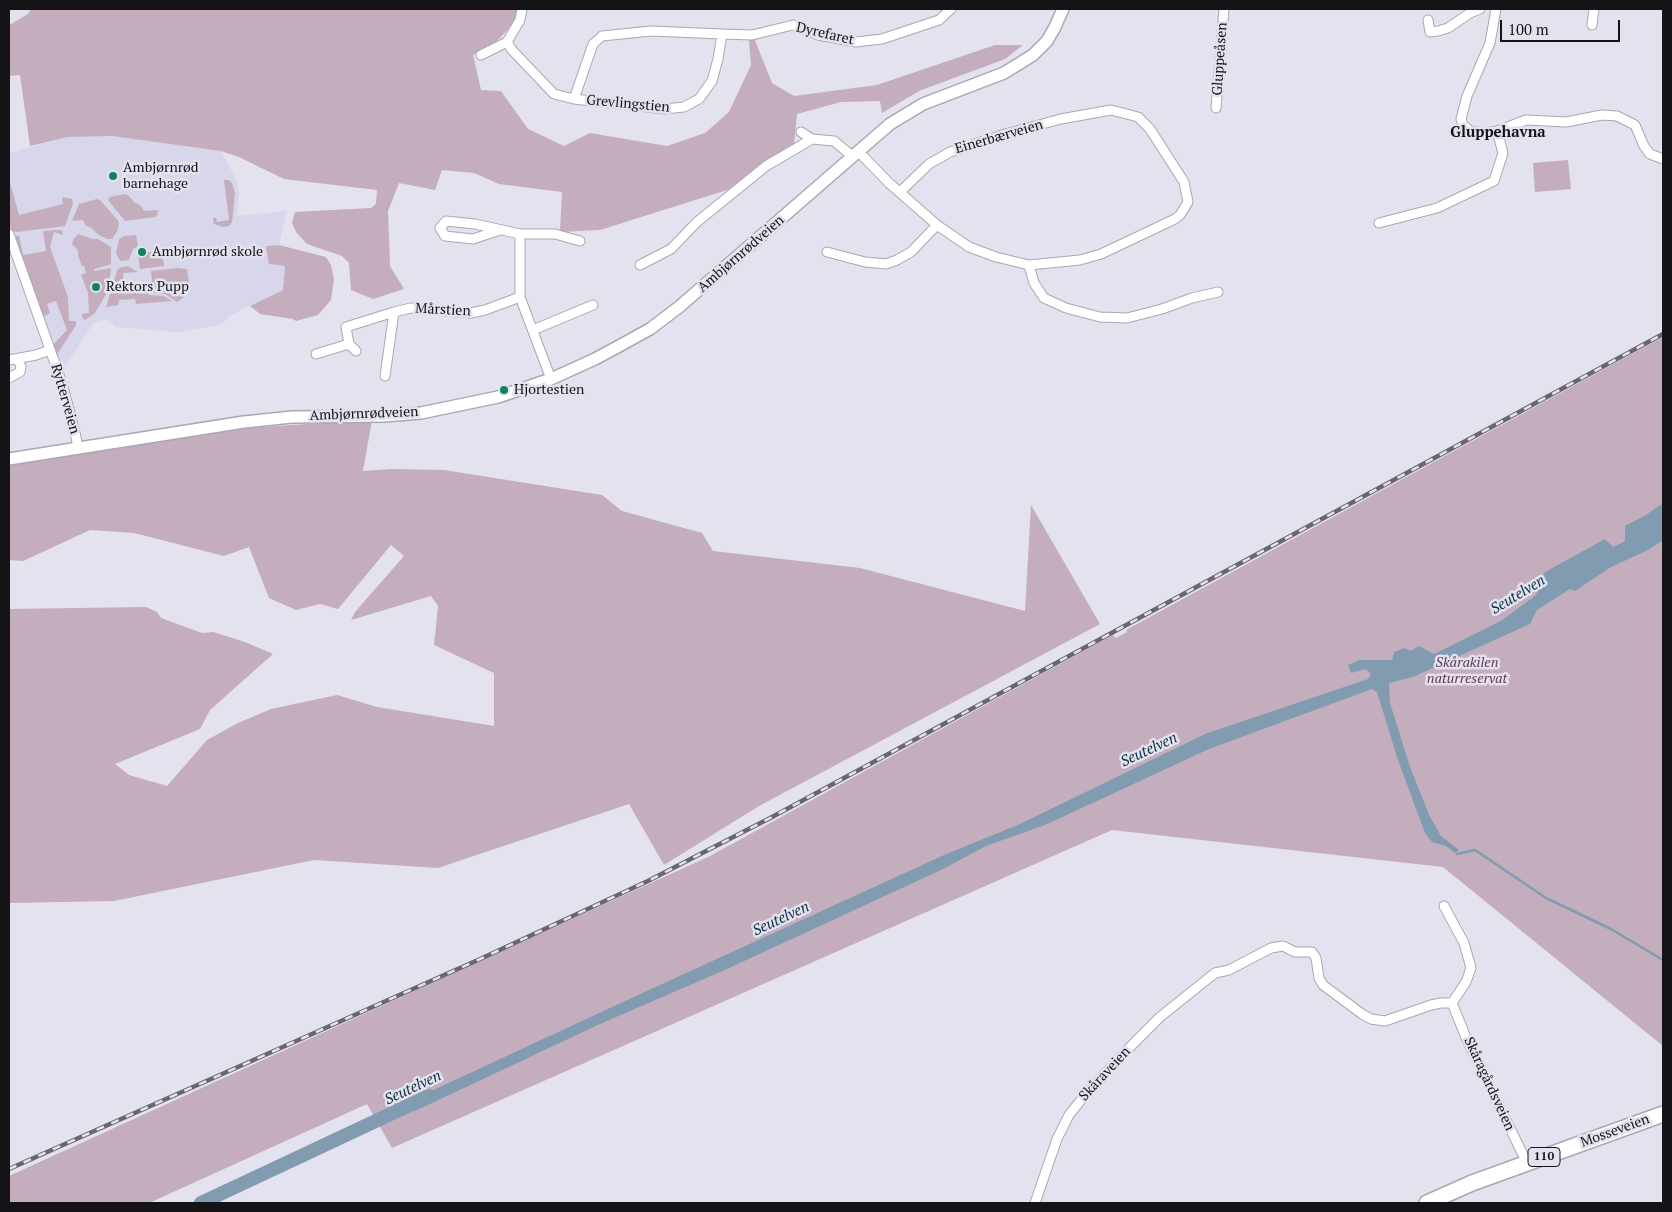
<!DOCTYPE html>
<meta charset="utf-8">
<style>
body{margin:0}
#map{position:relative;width:1672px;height:1212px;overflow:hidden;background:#e3e2ee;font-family:"PT Serif",serif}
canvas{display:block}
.frame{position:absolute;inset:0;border:10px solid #141318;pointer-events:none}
.scale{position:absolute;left:1500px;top:20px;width:120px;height:22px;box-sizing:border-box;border:2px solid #141318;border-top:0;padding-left:6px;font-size:15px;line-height:18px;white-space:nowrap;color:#141318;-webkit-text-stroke:4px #e3e2ee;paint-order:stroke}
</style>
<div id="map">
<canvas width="1672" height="1212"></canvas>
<div class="frame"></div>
<div class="scale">100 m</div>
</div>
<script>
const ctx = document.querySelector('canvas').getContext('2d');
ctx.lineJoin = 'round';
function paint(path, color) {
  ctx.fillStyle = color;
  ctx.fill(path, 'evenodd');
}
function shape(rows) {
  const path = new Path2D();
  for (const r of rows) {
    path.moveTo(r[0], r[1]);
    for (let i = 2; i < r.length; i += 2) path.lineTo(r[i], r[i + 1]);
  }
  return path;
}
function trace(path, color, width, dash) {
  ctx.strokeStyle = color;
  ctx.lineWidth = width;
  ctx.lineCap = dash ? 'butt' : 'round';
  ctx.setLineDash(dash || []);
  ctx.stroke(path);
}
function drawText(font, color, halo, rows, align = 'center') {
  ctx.font = font + ' "PT Serif",serif';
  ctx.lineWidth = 5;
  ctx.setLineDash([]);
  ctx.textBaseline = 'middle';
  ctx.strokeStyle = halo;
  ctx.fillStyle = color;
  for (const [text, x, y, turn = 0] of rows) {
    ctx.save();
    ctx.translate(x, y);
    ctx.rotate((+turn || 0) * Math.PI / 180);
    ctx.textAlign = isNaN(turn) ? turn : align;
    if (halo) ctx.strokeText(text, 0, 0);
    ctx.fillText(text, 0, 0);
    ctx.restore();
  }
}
const built = shape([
 [112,136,221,151,236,179,239,193,237,216,287,211,279,245,266,246,285,266,283,290,233,314,219,325,179,332,116,327,108,319,94,322,63,370,54,356,9,224,9,153,68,137]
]);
const green = shape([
 [31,9,518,9,514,23,497,41,473,55,481,90,501,91,528,129,564,146,590,133,667,146,705,133,729,112,751,65,749,40,754,38,772,83,794,96,877,85,995,45,1023,45,1005,59,919,91,882,113,880,101,841,102,797,114,794,145,727,190,600,230,560,232,562,192,499,184,474,173,442,170,435,190,399,183,388,211,390,266,404,289,373,299,351,290,349,263,342,256,307,244,296,232,292,223,295,212,371,208,376,204,377,190,284,179,239,157,221,151,112,136,68,137,30,146,20,75,9,76,9,25,28,14],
 [1568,160,1571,189,1535,192,1533,163],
 [9,179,19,215,63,204,62,197,72,199,73,204,65,226,18,232,12,231,9,224],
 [224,180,229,180,232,183,235,192,232,222,229,226,223,227,214,224,213,218,216,218,217,222,229,220],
 [125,194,128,195,134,202,141,206,144,211,158,210,157,215,155,217,125,221,108,200,110,197],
 [97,199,101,201,119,222,118,230,112,239,107,239,99,235,90,227,86,226,83,220,72,221,79,204],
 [59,230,63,231,62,235,54,232,50,247,68,297,69,321,76,321,76,325,56,356,53,349,54,344,67,330,56,301,47,304,50,313,45,316,39,311,13,238,19,235,23,255,46,251,43,231],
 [78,234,93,239,98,239,111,247,111,264,94,269,95,271,111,268,108,291,95,313,85,320,83,319,82,314,89,313,88,293,81,275,86,273,84,266,82,266,78,256,78,250,72,244,73,240],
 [136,235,138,246,133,249,129,260,120,261,116,253,119,239,124,236],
 [279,245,326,257,331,265,334,280,331,300,318,315,296,321,293,319,260,314,250,306,283,290,285,266,269,264,266,246],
 [162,251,164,266,140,269,138,253],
 [128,266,138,272,123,273,124,285,146,282,147,291,149,295,164,296,172,301,136,304,135,299,119,300,118,305,106,307,117,271,119,268],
 [177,268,187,269,190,290,183,298,177,302,165,294,153,293,150,291,149,283,152,282,151,271],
 [1663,337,1663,1046,1443,867,1112,830,392,1148,367,1104,149,1203,9,1203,9,1176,710,856,1113,635,1116,638,1127,632,1126,630],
 [372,420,363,471,392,469,444,470,602,495,622,511,702,533,713,551,860,568,1025,611,1031,505,1100,624,759,806,664,865,629,804,438,868,314,860,114,901,9,903,9,609,146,607,157,612,161,618,202,633,213,632,245,642,273,654,210,710,200,729,115,764,129,775,167,786,207,740,238,723,271,709,337,695,377,707,494,726,494,673,434,645,438,606,431,596,351,620,355,612,404,556,391,545,338,609,320,604,296,610,269,598,249,547,224,556,134,533,90,530,23,561,9,560,9,463,214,430]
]);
const water = shape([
 [1663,503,1663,540,1648,550,1611,567,1575,591,1570,589,1537,610,1530,624,1413,677,1389,683,1390,703,1410,767,1430,817,1441,836,1459,850,1455,853,1446,846,1432,842,1425,833,1398,760,1377,692,1372,689,1209,749,1045,825,986,846,941,870,727,969,600,1024,415,1111,412,1100,625,1001,944,855,1020,824,1205,734,1368,679,1371,674,1366,669,1351,673,1348,665,1360,660,1392,660,1394,652,1405,648,1410,651,1419,646,1434,654,1501,621,1536,595,1545,572,1605,539,1613,547,1625,541,1625,526,1646,515]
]);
const stream = shape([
 [1457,854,1475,850,1546,898,1611,929,1663,960]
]);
const river = shape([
 [201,1203,429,1096]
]);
const minor = shape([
 [1496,9,1490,43,1467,96,1461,119,1463,125,1470,131,1484,133,1497,131,1526,120,1566,122,1602,115,1617,116,1635,125,1644,146,1650,154,1663,159],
 [1428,20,1430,32,1438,31,1448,28,1470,13,1480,9],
 [1592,25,1594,9],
 [722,34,752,35,793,25,818,35,856,42,882,39,939,20,951,9],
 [507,42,512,50,554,94,574,99,665,109,684,107,699,99,712,81,718,59,722,34,651,31,602,36,593,44,574,99],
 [481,55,507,42,520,20,522,9],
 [1216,108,1224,9],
 [801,132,812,139,834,141,852,156],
 [858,151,889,183,937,225,969,247,996,257,1029,265,1080,260,1101,254,1175,219,1180,215,1188,202,1184,182,1150,129,1138,117,1111,110,1061,119,1005,134,950,152,929,164,900,192],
 [1379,223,1437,208,1494,181,1503,153,1497,131],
 [500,230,473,239,445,236,440,228,446,221,475,224,520,234,520,297,551,379],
 [9,234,63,386,76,437,78,448],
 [520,234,555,234,580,241],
 [827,252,865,262,886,264,897,260,911,252,937,225],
 [640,265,671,249,697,222,766,166,812,139],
 [1029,265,1034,283,1044,298,1066,308,1100,317,1127,318,1162,309,1192,298,1218,292],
 [533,330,593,305],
 [349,344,356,351],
 [316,354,349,344,346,327,394,312,411,308,471,313,485,310,520,297],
 [9,360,36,355,50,350],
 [385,376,394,312],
 [9,378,20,372,21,367,18,359],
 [1444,906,1464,943,1471,968,1466,982,1452,1003],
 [1035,1203,1057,1139,1069,1115,1085,1095,1133,1044,1160,1017,1215,973,1229,970,1271,948,1283,946,1295,952,1312,952,1316,958,1319,978,1323,985,1362,1014,1371,1019,1385,1021,1431,1005,1441,1003,1452,1003,1467,1040,1527,1163]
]);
const tertiary = shape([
 [9,459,244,422,292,417,384,416,421,413,498,397,551,379,595,359,621,345,650,329,679,307,890,124,923,104,1004,73,1033,55,1047,41,1055,27,1063,9]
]);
const trunk = shape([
 [1427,1203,1472,1183,1663,1114]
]);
const rail = shape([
 [9,1169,478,960,648,881,774,816,1663,334]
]);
const markers = [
 [113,176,5,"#0d8261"],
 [142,252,5,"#0d8261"],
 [96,287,5,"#0d8261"],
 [504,390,5,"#0d8261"]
];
const shields = [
 [1544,1157,32]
];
const shieldNames = [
 ["110",1544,1157]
];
const streetNames = [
 ["Dyrefaret",825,34,13],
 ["Gluppeåsen",1220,59,-86],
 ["Grevlingstien",628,104,5],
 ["Einerbærveien",999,137,-16],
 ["Ambjørnrødveien",741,254,-41],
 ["Mårstien",443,310,3],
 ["Rytterveien",65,399,74],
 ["Ambjørnrødveien",364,414,-2],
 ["Skåraveien",1105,1074,-47],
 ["Skåragårdsveien",1489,1084,65],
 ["Mosseveien",1615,1131,-20]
];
const poiNames = [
 ["Ambjørnrød",123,168],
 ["barnehage",123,184],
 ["Ambjørnrød skole",152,252],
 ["Rektors Pupp",106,287],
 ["Hjortestien",514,390]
];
const parkNames = [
 ["Skårakilen",1467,663],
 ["naturreservat",1467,679]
];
const neighbourhoodNames = [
 ["Gluppehavna",1498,133]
];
const waterNames = [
 ["Seutelven",1518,595,-31],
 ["Seutelven",1149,750,-25],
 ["Seutelven",781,919,-25],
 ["Seutelven",413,1088,-25]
];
paint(built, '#d8d6ea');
paint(green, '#c4adbc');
paint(water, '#819cb1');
trace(stream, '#819cb1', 2.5);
trace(river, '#819cb1', 14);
trace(minor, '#a8a7b3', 11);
trace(tertiary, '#a8a7b3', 14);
trace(trunk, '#a8a7b3', 18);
trace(minor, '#fff', 9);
trace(tertiary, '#fff', 11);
trace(trunk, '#fff', 15);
trace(rail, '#68676f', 4.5);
trace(rail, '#e3e2ee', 2.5, [8]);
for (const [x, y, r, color] of markers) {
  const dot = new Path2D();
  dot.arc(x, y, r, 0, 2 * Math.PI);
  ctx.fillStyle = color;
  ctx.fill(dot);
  trace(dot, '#e3e2ee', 2);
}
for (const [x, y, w] of shields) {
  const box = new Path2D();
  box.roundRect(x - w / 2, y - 9.5, w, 19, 4);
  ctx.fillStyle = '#e3e2ee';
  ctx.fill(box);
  trace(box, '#141318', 1);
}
drawText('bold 12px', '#141318', null, shieldNames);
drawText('14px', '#141318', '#e3e2ee', streetNames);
drawText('14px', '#141318', '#e3e2ee', poiNames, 'left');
drawText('italic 14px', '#643957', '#e3e2ee', parkNames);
drawText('bold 15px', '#141318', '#e3e2ee', neighbourhoodNames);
drawText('italic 15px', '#0a2f46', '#e3e2ee', waterNames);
</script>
